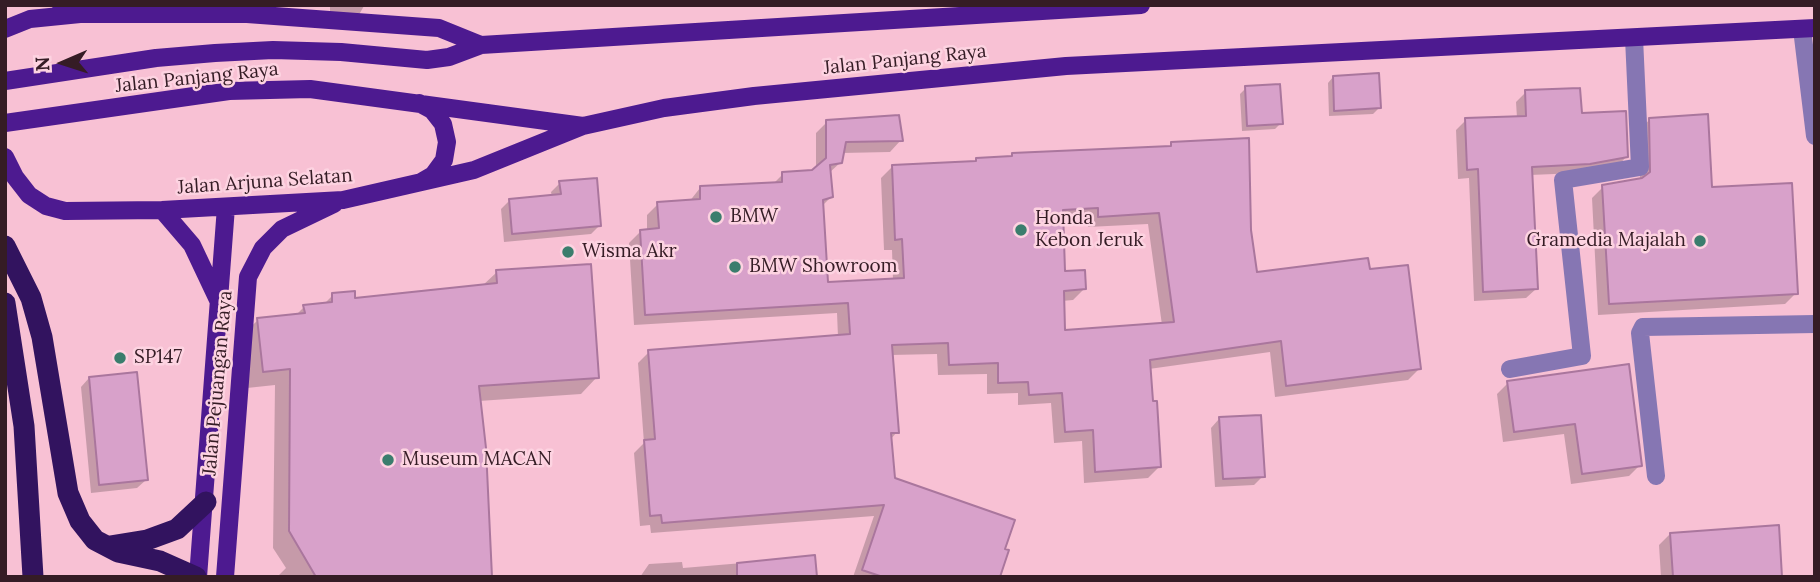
<!DOCTYPE html>
<style>
body{margin:0}
#map{position:relative;width:1820px;height:582px;overflow:hidden;background:#f8c1d4;font-family:Lora,serif}
canvas{display:block}
.frame{position:absolute;inset:0;border:7px solid #351c25;pointer-events:none}
.north{position:absolute;left:28px;top:28px;width:70px;height:70px;-webkit-text-stroke:5px #fdd3e1;paint-order:stroke;rotate:267deg;font-size:19px;font-weight:700;line-height:28px;text-align:center;color:#351c25}
.north::after{content:'';display:block;margin:auto;width:24px;height:32px;background:#351c25;clip-path:polygon(50% 0,100% 100%,50% 72%,0 100%)}
</style>
<div id="map">
<canvas width="1820" height="582"></canvas>
<div class="frame"></div>
<div class="north">N</div>
</div>
<script>
const ctx = document.querySelector('canvas').getContext('2d');
ctx.lineJoin = 'round';
function paint(path, color) {
  ctx.fillStyle = color;
  ctx.fill(path, 'evenodd');
}
function shape(rows) {
  const path = new Path2D();
  for (const r of rows) {
    path.moveTo(r[0], r[1]);
    for (let i = 2; i < r.length; i += 2) path.lineTo(r[i], r[i + 1]);
  }
  return path;
}
function trace(path, color, width, dash) {
  ctx.strokeStyle = color;
  ctx.lineWidth = width;
  ctx.lineCap = dash ? 'butt' : 'round';
  ctx.setLineDash(dash || []);
  ctx.stroke(path);
}
function drawText(font, color, halo, rows, align = 'center') {
  ctx.font = font + ' Lora,serif';
  ctx.lineWidth = 5;
  ctx.setLineDash([]);
  ctx.textBaseline = 'middle';
  ctx.strokeStyle = halo;
  ctx.fillStyle = color;
  for (const [text, x, y, turn = 0] of rows) {
    ctx.save();
    ctx.translate(x, y);
    ctx.rotate((+turn || 0) * Math.PI / 180);
    ctx.textAlign = isNaN(turn) ? turn : align;
    if (halo) ctx.strokeText(text, 0, 0);
    ctx.fillText(text, 0, 0);
    ctx.restore();
  }
}
const shadow = shape([
 [330,5,381,5,364,6,357,18,330,16],
 [1333,77,1379,108,1373,114,1329,116,1328,83],
 [1246,88,1281,123,1275,129,1242,131,1240,94],
 [1526,92,1580,115,1626,157,1617,167,1579,173,1530,175,1536,289,1526,298,1474,301,1469,178,1458,179,1456,130,1466,120,1517,118,1516,102],
 [1650,119,1796,293,1785,304,1598,315,1592,198,1603,187,1640,180,1639,131],
 [827,122,901,140,890,152,842,153,841,162,829,173,831,197,822,206,827,284,893,280,892,250,884,250,881,178,893,166,973,163,977,160,1009,158,1012,155,1168,148,1172,144,1250,230,1256,274,1368,271,1419,369,1408,380,1275,397,1270,352,1149,369,1159,467,1148,478,1084,483,1082,441,1054,443,1051,403,1018,405,1018,393,987,394,987,374,938,375,937,354,891,355,897,432,890,440,893,480,1013,521,998,577,853,577,874,516,651,533,650,525,640,526,634,453,644,443,638,363,649,352,838,337,837,313,634,325,629,243,641,231,647,231,647,215,658,204,689,202,700,188,773,184,783,174,812,172,816,169,816,133],
 [1087,219,1088,227,1148,224,1162,325,1063,332,1062,301,1073,300,1084,289,1063,273,1061,220],
 [560,183,600,225,591,234,504,242,501,209,510,200,552,197,551,192],
 [497,272,597,377,581,394,479,401,490,577,277,577,286,568,273,548,275,385,247,388,241,336,258,320,295,316,304,307,323,305,333,295,353,300,482,286],
 [1627,366,1640,465,1629,476,1571,484,1564,434,1503,442,1497,394,1508,383],
 [89,378,146,480,137,488,91,493,81,387],
 [1219,419,1263,476,1254,485,1215,487,1211,428],
 [1670,534,1781,577,1661,577,1659,545],
 [814,557,815,577,640,577,649,564,682,562,683,568]
]);
const building = shape([
 [1379,73,1381,108,1334,111,1333,76,1379,73],
 [1280,84,1283,124,1247,126,1245,86,1280,84],
 [1580,88,1582,113,1626,111,1628,157,1590,164,1532,167,1538,289,1483,292,1478,169,1467,170,1465,118,1526,116,1525,90,1580,88],
 [1708,114,1712,187,1792,183,1798,294,1609,304,1602,185,1642,178,1650,172,1649,118,1708,114],
 [899,115,903,141,846,142,842,163,830,165,833,197,823,200,828,282,904,278,902,239,895,240,892,165,976,161,976,158,1012,156,1012,153,1171,146,1171,142,1249,138,1251,230,1257,272,1368,258,1370,269,1408,265,1421,369,1286,386,1281,341,1150,360,1153,401,1157,401,1161,467,1095,472,1093,430,1065,432,1062,393,1029,395,1028,382,998,383,998,363,949,365,948,343,892,345,899,433,891,433,895,478,1015,520,1005,549,1009,550,1000,577,883,577,862,570,884,505,662,523,661,515,650,516,644,440,655,439,648,350,850,334,848,303,645,315,640,230,659,228,657,202,700,199,700,186,782,182,782,172,812,170,826,158,826,120,899,115],
 [1098,208,1098,217,1159,213,1174,322,1065,330,1064,291,1086,289,1085,270,1065,271,1063,210,1098,208],
 [597,178,601,226,512,234,509,199,561,194,559,181,597,178],
 [591,264,599,378,479,386,486,448,492,577,316,577,289,531,290,369,263,372,257,318,305,313,303,305,332,302,332,293,355,291,355,298,497,283,496,270,591,264],
 [1629,364,1642,466,1582,474,1575,424,1514,432,1507,381,1629,364],
 [137,372,148,480,99,485,89,377,137,372],
 [1261,415,1265,477,1223,479,1219,417,1261,415],
 [1779,525,1782,577,1673,577,1670,533,1779,525],
 [815,555,817,577,737,577,737,563,815,555]
]);
const minor = shape([
 [1802,29,1815,136],
 [1510,369,1582,356,1563,180,1640,167,1634,38],
 [1656,476,1640,333,1643,327,1815,324]
]);
const major = shape([
 [61,5,83,14,247,14,439,28,481,45],
 [5,29,30,19,80,14],
 [5,81,156,58,215,53,273,50,341,52,427,60,449,57,481,45,1141,5],
 [419,103,432,110,443,124,447,142,444,160,433,175,421,182],
 [5,123,229,91,310,89,583,126,664,108,754,96,1066,66,1815,28],
 [5,157,15,177,29,195,46,206,65,211,162,210,343,200,474,170,583,126],
 [162,210,192,245,218,300],
 [198,577,226,207],
 [225,577,248,277,263,248,282,229,334,204]
]);
const highway = shape([
 [5,246,31,298,42,337,68,493,80,521,95,540,118,552,160,561,196,577],
 [5,303,24,426,33,577],
 [110,546,147,540,177,529,206,502]
]);
const markers = [
 [716,217,7,"#3b7d6d"],
 [1021,230,7,"#3b7d6d"],
 [1700,241,7,"#3b7d6d"],
 [568,252,7,"#3b7d6d"],
 [735,267,7,"#3b7d6d"],
 [120,358,7,"#3b7d6d"],
 [388,460,7,"#3b7d6d"]
];
const streetNames = [
 ["Jalan Panjang Raya",905,60,-6],
 ["Jalan Panjang Raya",197,78,-6],
 ["Jalan Arjuna Selatan",265,182,-4],
 ["Jalan Pejuangan Raya",218,383,-85]
];
const poiNames = [
 ["BMW",730,217],
 ["Honda",1035,219],
 ["Kebon Jeruk",1035,241],
 ["Gramedia Majalah",1686,241,"right"],
 ["Wisma Akr",582,252],
 ["BMW Showroom",749,267],
 ["SP147",134,358],
 ["Museum MACAN",402,460]
];
paint(shadow, '#0003');
paint(building, '#d8a1ca');
trace(building, '#aa769d', 2);
trace(minor, '#8676b3', 18);
trace(major, '#4d1a90', 18);
trace(highway, '#32135f', 21);
for (const [x, y, r, color] of markers) {
  const dot = new Path2D();
  dot.arc(x, y, r, 0, 2 * Math.PI);
  ctx.fillStyle = color;
  ctx.fill(dot);
  trace(dot, '#fdd3e1', 2.5);
}
drawText('19px', '#351c25', '#fdd3e1', streetNames);
drawText('19px', '#351c25', '#fdd3e1', poiNames, 'left');
</script>
